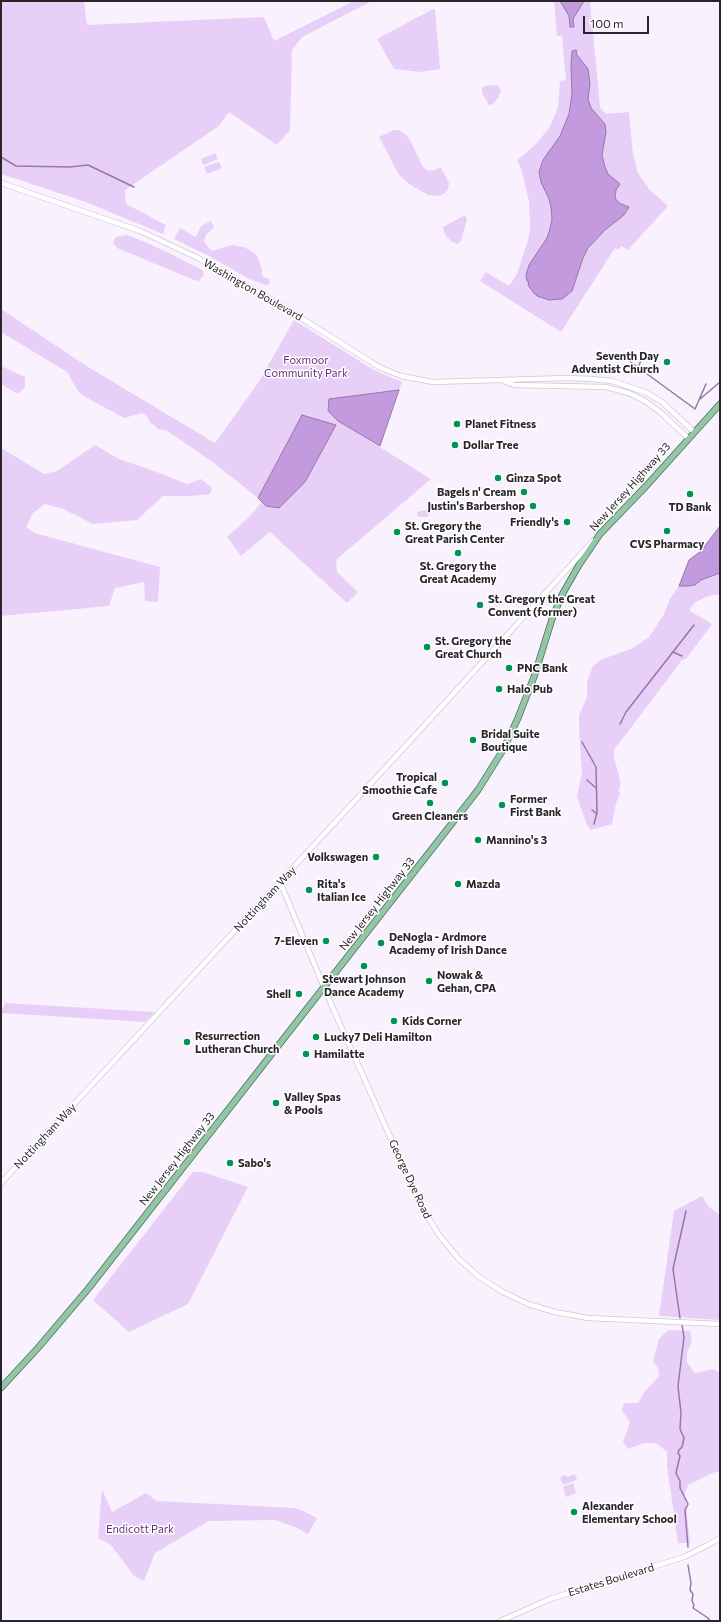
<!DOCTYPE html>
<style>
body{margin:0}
#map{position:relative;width:721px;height:1622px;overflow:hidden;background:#faf1ff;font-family:Commissioner,sans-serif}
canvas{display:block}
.frame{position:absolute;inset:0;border:2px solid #29252b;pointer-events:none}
.scale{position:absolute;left:583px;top:16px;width:66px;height:18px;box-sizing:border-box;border:2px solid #29252b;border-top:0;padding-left:5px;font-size:12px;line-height:14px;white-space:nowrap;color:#29252b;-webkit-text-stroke:3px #fff;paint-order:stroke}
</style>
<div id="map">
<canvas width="721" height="1622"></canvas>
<div class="frame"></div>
<div class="scale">100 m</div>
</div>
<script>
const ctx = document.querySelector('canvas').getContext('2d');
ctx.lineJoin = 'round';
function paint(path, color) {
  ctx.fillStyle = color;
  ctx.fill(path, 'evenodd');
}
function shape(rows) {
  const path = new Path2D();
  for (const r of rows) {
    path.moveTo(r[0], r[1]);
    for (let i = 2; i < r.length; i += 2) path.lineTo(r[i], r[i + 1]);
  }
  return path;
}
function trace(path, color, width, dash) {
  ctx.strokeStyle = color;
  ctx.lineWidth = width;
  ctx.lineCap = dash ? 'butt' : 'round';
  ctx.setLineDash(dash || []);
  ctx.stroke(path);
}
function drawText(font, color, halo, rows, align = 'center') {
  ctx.font = font + ' Commissioner,sans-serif';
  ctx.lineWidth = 3;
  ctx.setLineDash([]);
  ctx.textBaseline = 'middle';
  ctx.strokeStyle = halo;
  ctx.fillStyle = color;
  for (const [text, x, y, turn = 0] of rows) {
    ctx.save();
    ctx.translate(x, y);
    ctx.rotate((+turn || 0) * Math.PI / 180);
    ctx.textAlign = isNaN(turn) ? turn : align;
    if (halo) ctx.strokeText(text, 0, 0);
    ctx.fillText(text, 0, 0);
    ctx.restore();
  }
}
const green = shape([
 [1,1,84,1,87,25,264,17,274,41,354,1,372,1,302,37,292,50,290,130,277,145,229,112,219,126,125,190,126,204,166,225,163,234,86,202,1,174],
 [554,1,590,1,600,107,606,114,629,112,633,154,638,173,649,189,668,206,628,250,621,246,618,250,615,248,561,332,480,281,486,272,509,286,517,274,528,240,530,227,529,201,522,172,517,160,535,145,549,128,558,108,560,81,566,80,562,36,557,36],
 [433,9,435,10,440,69,420,72,394,69,377,39],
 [498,85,501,91,498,98,493,104,489,105,482,93,482,88,485,86],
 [393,130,398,130,404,133,410,140,423,167,427,170,433,171,441,167,449,183,448,189,445,193,439,196,428,195,409,184,399,175,379,137],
 [215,153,218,159,203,165,201,159],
 [219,162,222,168,207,174,204,167],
 [465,215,467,219,461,241,458,244,452,242,445,235,443,227],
 [211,221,214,227,206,235,204,242,212,251,232,245,244,247,256,254,262,268,262,276,269,279,270,283,266,285,249,279,211,257,174,239,180,228,196,237,201,226],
 [127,235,145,242,173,255,202,270,204,275,199,281,194,280,117,248,113,243,116,237],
 [1,309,88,367,215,443,258,383,294,320,374,370,402,382,399,390,330,399,338,421,431,479,336,560,337,572,358,592,347,603,270,532,241,556,227,537,248,518,262,502,266,506,279,508,305,482,336,425,280,458,258,498,214,463,166,430,158,429,149,421,147,416,142,413,124,418,80,394,67,372,1,332],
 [1,366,25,377,25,387,18,394,1,384],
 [95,445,119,459,154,471,187,484,201,479,212,488,210,494,190,496,163,496,137,520,93,524,63,509,45,504,33,513,26,527,35,533,160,567,158,602,145,601,144,582,115,588,109,606,1,616,1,448,44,474,57,471],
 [426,510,429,514,427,517,418,517,417,512],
 [720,573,720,594,708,596,696,602,690,608,690,611,712,624,686,659,682,660,614,750,614,757,620,780,620,788,618,790,620,794,616,803,612,824,591,830,587,825,577,797,582,773,579,730,579,716,587,697,587,682,593,666,600,660,633,648,649,637,663,616,670,599,679,586,695,585,701,580],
 [5,1003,155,1012,145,1022,1,1013],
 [193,1172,203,1172,248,1187,188,1304,129,1332,93,1300],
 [702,1196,708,1206,720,1215,720,1320,659,1316,674,1211],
 [668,1330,690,1331,692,1342,687,1352,687,1362,695,1373,714,1369,720,1373,720,1471,715,1472,688,1485,685,1494,690,1543,678,1543,667,1466,667,1452,656,1443,644,1443,628,1449,623,1442,630,1422,622,1411,624,1403,638,1403,645,1391,659,1376,658,1368,653,1361,659,1339],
 [575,1474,577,1480,563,1485,560,1477,566,1475,566,1477],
 [573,1483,576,1493,566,1497,563,1487],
 [102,1489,112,1512,146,1493,157,1501,295,1508,303,1511,317,1518,308,1534,295,1527,275,1520,209,1521,155,1553,144,1581,134,1576,111,1545,98,1538]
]);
const water = shape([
 [560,1,584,1,573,19,574,27,570,27,569,16,560,1],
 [576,50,577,55,588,69,590,83,588,99,591,108,605,124,606,132,602,155,605,167,608,174,620,184,616,190,615,198,619,203,629,207,624,215,605,230,588,248,583,258,572,291,562,299,549,300,537,296,533,292,528,285,529,282,527,281,526,275,529,265,547,238,550,229,552,219,551,207,549,199,541,182,539,172,543,160,560,136,569,114,572,94,571,66,572,51,576,50],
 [399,390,380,446,338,421,328,411,329,399,399,390],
 [302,415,336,425,305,482,279,508,266,506,258,498,302,415],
 [720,526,720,573,701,580,695,585,689,586,679,586,689,560,701,551,720,526]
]);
const stream = shape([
 [1,157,16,166,70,167,88,165,134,187],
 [628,360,695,409,706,384],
 [638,368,643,355],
 [700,399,720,382],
 [673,652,682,656],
 [620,724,626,712,694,625],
 [582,742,596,767,597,812,594,824],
 [587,780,596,788],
 [592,810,597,814],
 [680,1318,673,1269,686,1211],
 [682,1325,684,1337,678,1386,681,1413,680,1429,684,1438,682,1447,679,1450,678,1453,680,1456,676,1473,680,1481,680,1488,688,1504,685,1510,688,1547],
 [688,1565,691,1583,690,1590,693,1594,692,1601,694,1605,693,1608,708,1618,710,1621]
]);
const minor = shape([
 [1,183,140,231,196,257,274,301,379,367,401,376,433,382,567,378,592,379,612,381,647,393,662,402,694,432],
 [504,381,514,385,606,387,629,393,645,401,660,412,688,438],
 [530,613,538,610,553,616],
 [280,882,331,1004,420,1204,439,1235,458,1258,479,1277,503,1292,528,1304,555,1312,588,1318,720,1324],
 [1,1183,400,752,593,541],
 [500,1621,550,1599,684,1557,706,1546,720,1538]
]);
const major = shape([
 [1,1388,37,1349,88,1289,478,790,503,750,518,718,534,677,553,616,563,593,579,565,600,534,648,484,720,404]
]);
const markers = [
 [667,362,4,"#019353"],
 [457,424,4,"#019353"],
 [455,445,4,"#019353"],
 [498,478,4,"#019353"],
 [524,492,4,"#019353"],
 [690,494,4,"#019353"],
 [533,506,4,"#019353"],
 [567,522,4,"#019353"],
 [667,531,4,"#019353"],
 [397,532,4,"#019353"],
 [458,553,4,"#019353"],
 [480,605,4,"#019353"],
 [427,647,4,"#019353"],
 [509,668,4,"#019353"],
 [499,689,4,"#019353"],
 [473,740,4,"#019353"],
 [445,783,4,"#019353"],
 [430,803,4,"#019353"],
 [502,805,4,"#019353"],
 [478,840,4,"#019353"],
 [376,857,4,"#019353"],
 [458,884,4,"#019353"],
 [309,890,4,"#019353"],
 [326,941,4,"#019353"],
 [381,943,4,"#019353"],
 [364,966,4,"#019353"],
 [429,981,4,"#019353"],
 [299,994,4,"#019353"],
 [394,1021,4,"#019353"],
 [316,1037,4,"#019353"],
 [187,1042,4,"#019353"],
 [306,1054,4,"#019353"],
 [276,1103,4,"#019353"],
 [230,1163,4,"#019353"],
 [574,1512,4,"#019353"]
];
const streetNames = [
 ["Washington Boulevard",253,290,30],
 ["New Jersey Highway 33",630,487,-48],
 ["Nottingham Way",265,899,-47],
 ["New Jersey Highway 33",377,904,-52],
 ["Nottingham Way",45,1136,-47],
 ["New Jersey Highway 33",177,1159,-52],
 ["George Dye Road",410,1179,65],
 ["Estates Boulevard",611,1580,-17]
];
const poiNames = [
 ["Seventh Day",659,356,"right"],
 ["Adventist Church",659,369,"right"],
 ["Planet Fitness",465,424],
 ["Dollar Tree",463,445],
 ["Ginza Spot",506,478],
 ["Bagels n' Cream",516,492,"right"],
 ["Justin's Barbershop",525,506,"right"],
 ["TD Bank",690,507,"center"],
 ["Friendly's",559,522,"right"],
 ["St. Gregory the",405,526],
 ["Great Parish Center",405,539],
 ["CVS Pharmacy",667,544,"center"],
 ["St. Gregory the",458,566,"center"],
 ["Great Academy",458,579,"center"],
 ["St. Gregory the Great",488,599],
 ["Convent (former)",488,612],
 ["St. Gregory the",435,641],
 ["Great Church",435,654],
 ["PNC Bank",517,668],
 ["Halo Pub",507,689],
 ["Bridal Suite",481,734],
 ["Boutique",481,747],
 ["Tropical",437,777,"right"],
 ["Smoothie Cafe",437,790,"right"],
 ["Former",510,799],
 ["First Bank",510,812],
 ["Green Cleaners",430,816,"center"],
 ["Mannino's 3",486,840],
 ["Volkswagen",368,857,"right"],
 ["Rita's",317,884],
 ["Italian Ice",317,897],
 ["Mazda",466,884],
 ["DeNogla - Ardmore",389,937],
 ["Academy of Irish Dance",389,950],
 ["7-Eleven",318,941,"right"],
 ["Nowak &",437,975],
 ["Gehan, CPA",437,988],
 ["Stewart Johnson",364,979,"center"],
 ["Dance Academy",364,992,"center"],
 ["Shell",291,994,"right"],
 ["Kids Corner",402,1021],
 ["Resurrection",195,1036],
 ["Lutheran Church",195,1049],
 ["Lucky7 Deli Hamilton",324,1037],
 ["Hamilatte",314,1054],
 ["Valley Spas",284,1097],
 ["& Pools",284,1110],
 ["Sabo's",238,1163],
 ["Alexander",582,1506],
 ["Elementary School",582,1519]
];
const parkNames = [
 ["Foxmoor",306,360],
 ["Community Park",306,373],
 ["Endicott Park",140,1529]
];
paint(green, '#e7cff8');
paint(water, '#c49adf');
trace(water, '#9677a9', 1);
trace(stream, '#9677a9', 1.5);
trace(minor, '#d0c7d7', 6);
trace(major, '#417456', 7);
trace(minor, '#fff', 4.5);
trace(major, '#95c5a7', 5.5);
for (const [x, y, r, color] of markers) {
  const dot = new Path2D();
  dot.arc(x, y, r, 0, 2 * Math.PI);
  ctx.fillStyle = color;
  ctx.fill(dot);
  trace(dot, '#fff', 1.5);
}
drawText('11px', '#29252b', '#fff', streetNames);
drawText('bold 11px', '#29252b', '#fff', poiNames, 'left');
drawText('11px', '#642f80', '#fff', parkNames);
</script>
